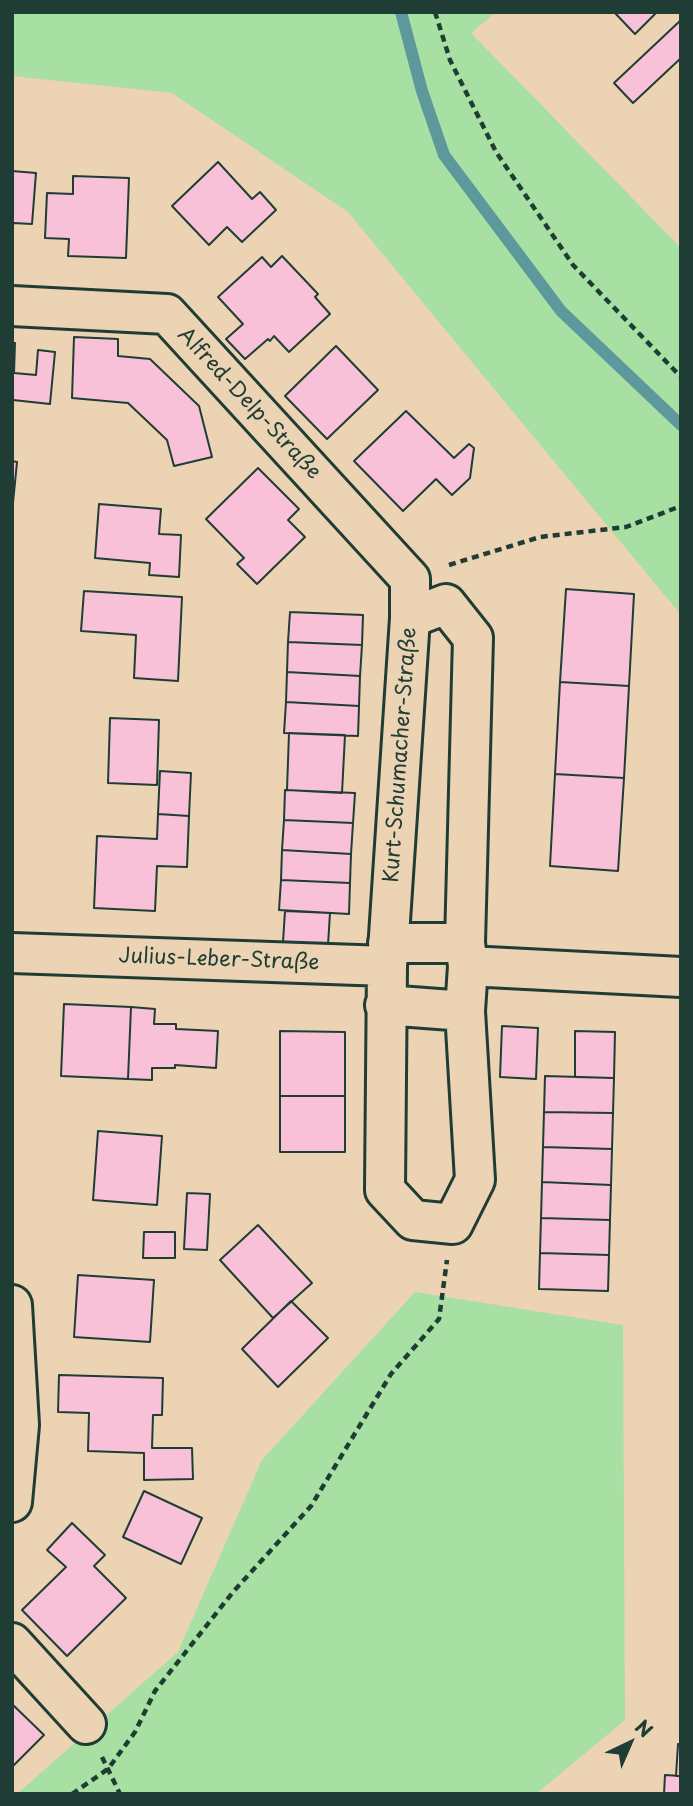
<!DOCTYPE html>
<meta charset="utf-8">
<style>
body{margin:0}
#map{position:relative;width:693px;height:1806px;overflow:hidden;background:#ebd3b3;font-family:"Playpen Sans",sans-serif}
canvas{display:block}
.frame{position:absolute;inset:0;border:14px solid #1f3d34;pointer-events:none}
.north{position:absolute;left:595px;top:1708px;width:70px;height:70px;-webkit-text-stroke:5px #ebd3b3;paint-order:stroke;rotate:44deg;font-size:19px;font-weight:700;line-height:28px;text-align:center;color:#1f3d34}
.north::after{content:'';display:block;margin:auto;width:24px;height:32px;background:#1f3d34;clip-path:polygon(50% 0,100% 100%,50% 72%,0 100%)}
</style>
<div id="map">
<canvas width="693" height="1806"></canvas>
<div class="frame"></div>
<div class="north">N</div>
</div>
<script>
const ctx = document.querySelector('canvas').getContext('2d');
ctx.lineJoin = 'round';
function paint(path, color) {
  ctx.fillStyle = color;
  ctx.fill(path, 'evenodd');
}
function shape(rows) {
  const path = new Path2D();
  for (const r of rows) {
    path.moveTo(r[0], r[1]);
    for (let i = 2; i < r.length; i += 2) path.lineTo(r[i], r[i + 1]);
  }
  return path;
}
function trace(path, color, width, dash) {
  ctx.strokeStyle = color;
  ctx.lineWidth = width;
  ctx.lineCap = dash ? 'butt' : 'round';
  ctx.setLineDash(dash || []);
  ctx.stroke(path);
}
function drawText(font, color, halo, rows, align = 'center') {
  ctx.font = font + ' "Playpen Sans",sans-serif';
  ctx.lineWidth = 5;
  ctx.setLineDash([]);
  ctx.textBaseline = 'middle';
  ctx.strokeStyle = halo;
  ctx.fillStyle = color;
  for (const [text, x, y, turn = 0] of rows) {
    ctx.save();
    ctx.translate(x, y);
    ctx.rotate((+turn || 0) * Math.PI / 180);
    ctx.textAlign = isNaN(turn) ? turn : align;
    if (halo) ctx.strokeText(text, 0, 0);
    ctx.fillText(text, 0, 0);
    ctx.restore();
  }
}
const green = shape([
 [12,12,496,12,471,33,681,248,681,615,348,212,172,93,12,76],
 [415,1292,623,1325,625,1720,536,1794,17,1794,178,1652,262,1460]
]);
const stream = shape([
 [401,12,422,91,444,155,561,311,681,425]
]);
const building = shape([
 [614,12,657,12,635,34,614,12],
 [681,20,681,58,633,103,614,83,681,20],
 [218,162,252,199,260,192,276,210,242,242,227,227,209,245,172,206,218,162],
 [12,171,36,173,32,224,13,223,12,228,12,171],
 [73,176,129,178,126,258,68,256,69,239,45,238,47,193,73,194,73,176],
 [282,256,318,294,315,297,330,314,289,352,274,336,270,341,268,339,245,359,226,339,243,324,218,297,262,257,271,267,282,256],
 [74,337,118,339,118,356,150,359,199,406,212,457,174,466,167,440,128,403,72,398,74,337],
 [12,343,15,343,14,373,36,375,38,350,55,352,50,404,13,400,12,403,12,343],
 [336,346,378,390,327,439,285,396,336,346],
 [406,411,454,458,469,444,474,448,470,478,452,495,436,479,403,511,354,461,406,411],
 [12,461,17,462,13,503,12,503,12,461],
 [258,468,299,509,288,520,305,537,257,584,237,564,244,558,206,519,258,468],
 [99,504,161,509,159,534,181,535,179,577,149,575,150,563,95,558,99,504],
 [566,589,634,594,629,686,560,682,566,589],
 [84,591,182,597,178,681,134,678,136,635,81,631,84,591],
 [290,612,363,615,362,645,288,642,290,612],
 [288,642,362,645,360,676,287,672,288,642],
 [287,672,360,676,359,706,286,702,287,672],
 [560,682,629,686,624,778,555,774,560,682],
 [286,702,359,706,358,736,284,733,286,702],
 [110,718,159,720,157,785,108,783,110,718],
 [289,733,345,735,342,793,287,790,289,733],
 [160,771,191,773,189,816,158,814,160,771],
 [555,774,624,778,618,871,550,866,555,774],
 [285,790,355,793,353,823,284,820,285,790],
 [158,814,189,816,187,867,157,866,155,911,94,908,97,836,157,839,158,814],
 [284,820,353,823,351,854,282,850,284,820],
 [282,850,351,854,350,883,281,880,282,850],
 [281,880,350,883,349,914,279,910,281,880],
 [285,911,330,913,328,945,283,942,285,911],
 [64,1004,131,1007,128,1079,61,1076,64,1004],
 [131,1007,155,1009,154,1024,176,1024,176,1029,218,1031,216,1068,175,1065,175,1068,152,1068,152,1080,128,1079,131,1007],
 [502,1026,538,1028,536,1079,500,1077,502,1026],
 [280,1031,345,1032,345,1096,280,1096,280,1031],
 [575,1031,615,1032,614,1078,575,1077,575,1031],
 [545,1076,614,1078,613,1113,544,1112,545,1076],
 [280,1096,345,1096,345,1152,280,1152,280,1096],
 [544,1112,613,1113,612,1149,543,1147,544,1112],
 [98,1131,162,1136,157,1205,93,1200,98,1131],
 [543,1147,612,1149,611,1185,542,1182,543,1147],
 [542,1182,611,1185,610,1220,541,1218,542,1182],
 [187,1193,210,1194,207,1250,184,1249,187,1193],
 [541,1218,610,1220,609,1255,540,1253,541,1218],
 [258,1225,312,1283,273,1318,220,1260,258,1225],
 [144,1232,175,1232,175,1258,143,1258,144,1232],
 [540,1253,609,1255,608,1291,539,1289,540,1253],
 [78,1275,154,1280,150,1342,74,1337,78,1275],
 [291,1301,328,1338,278,1387,242,1349,291,1301],
 [59,1375,163,1378,162,1415,153,1415,152,1448,192,1448,193,1479,144,1480,144,1453,88,1451,89,1413,58,1412,59,1375],
 [144,1491,202,1518,181,1564,123,1537,144,1491],
 [72,1523,105,1555,94,1566,126,1598,67,1656,22,1610,66,1567,47,1550,72,1523],
 [12,1704,44,1735,12,1767,12,1704],
 [678,1744,681,1744,681,1776,676,1776,678,1744],
 [665,1775,681,1776,681,1794,664,1794,665,1775]
]);
const path = shape([
 [435,12,450,60,496,152,573,265,681,377],
 [449,565,540,537,626,527,681,506],
 [102,1757,120,1794],
 [72,1794,108,1769,135,1732,155,1691,233,1592,311,1506,391,1374,439,1319,447,1260]
]);
const minor = shape([
 [12,306,167,314,410,579,410,618],
 [388,943,465,943],
 [12,953,387,966],
 [468,966,465,1011,475,1180,453,1224,413,1220,385,1190,387,966,410,618,446,604,473,638,465,943,468,966,681,977],
 [385,1005,465,1011],
 [12,1305,19,1425,12,1502],
 [12,1643,86,1724]
]);
const streetNames = [
 ["Alfred-Delp-Straße",249,404,47],
 ["Kurt-Schumacher-Straße",401,755,-86],
 ["Julius-Leber-Straße",219,960,2]
];
paint(green, '#a8dfa3');
trace(stream, '#5c989c', 12);
paint(building, '#f9c1d7');
trace(building, '#1f3d34', 2);
trace(minor, '#1f3d34', 44);
trace(path, '#1f3d34', 4.5, [7, 5]);
trace(minor, '#ebd3b3', 38);
drawText('21px', '#1f3d34', '#ebd3b3', streetNames);
</script>
